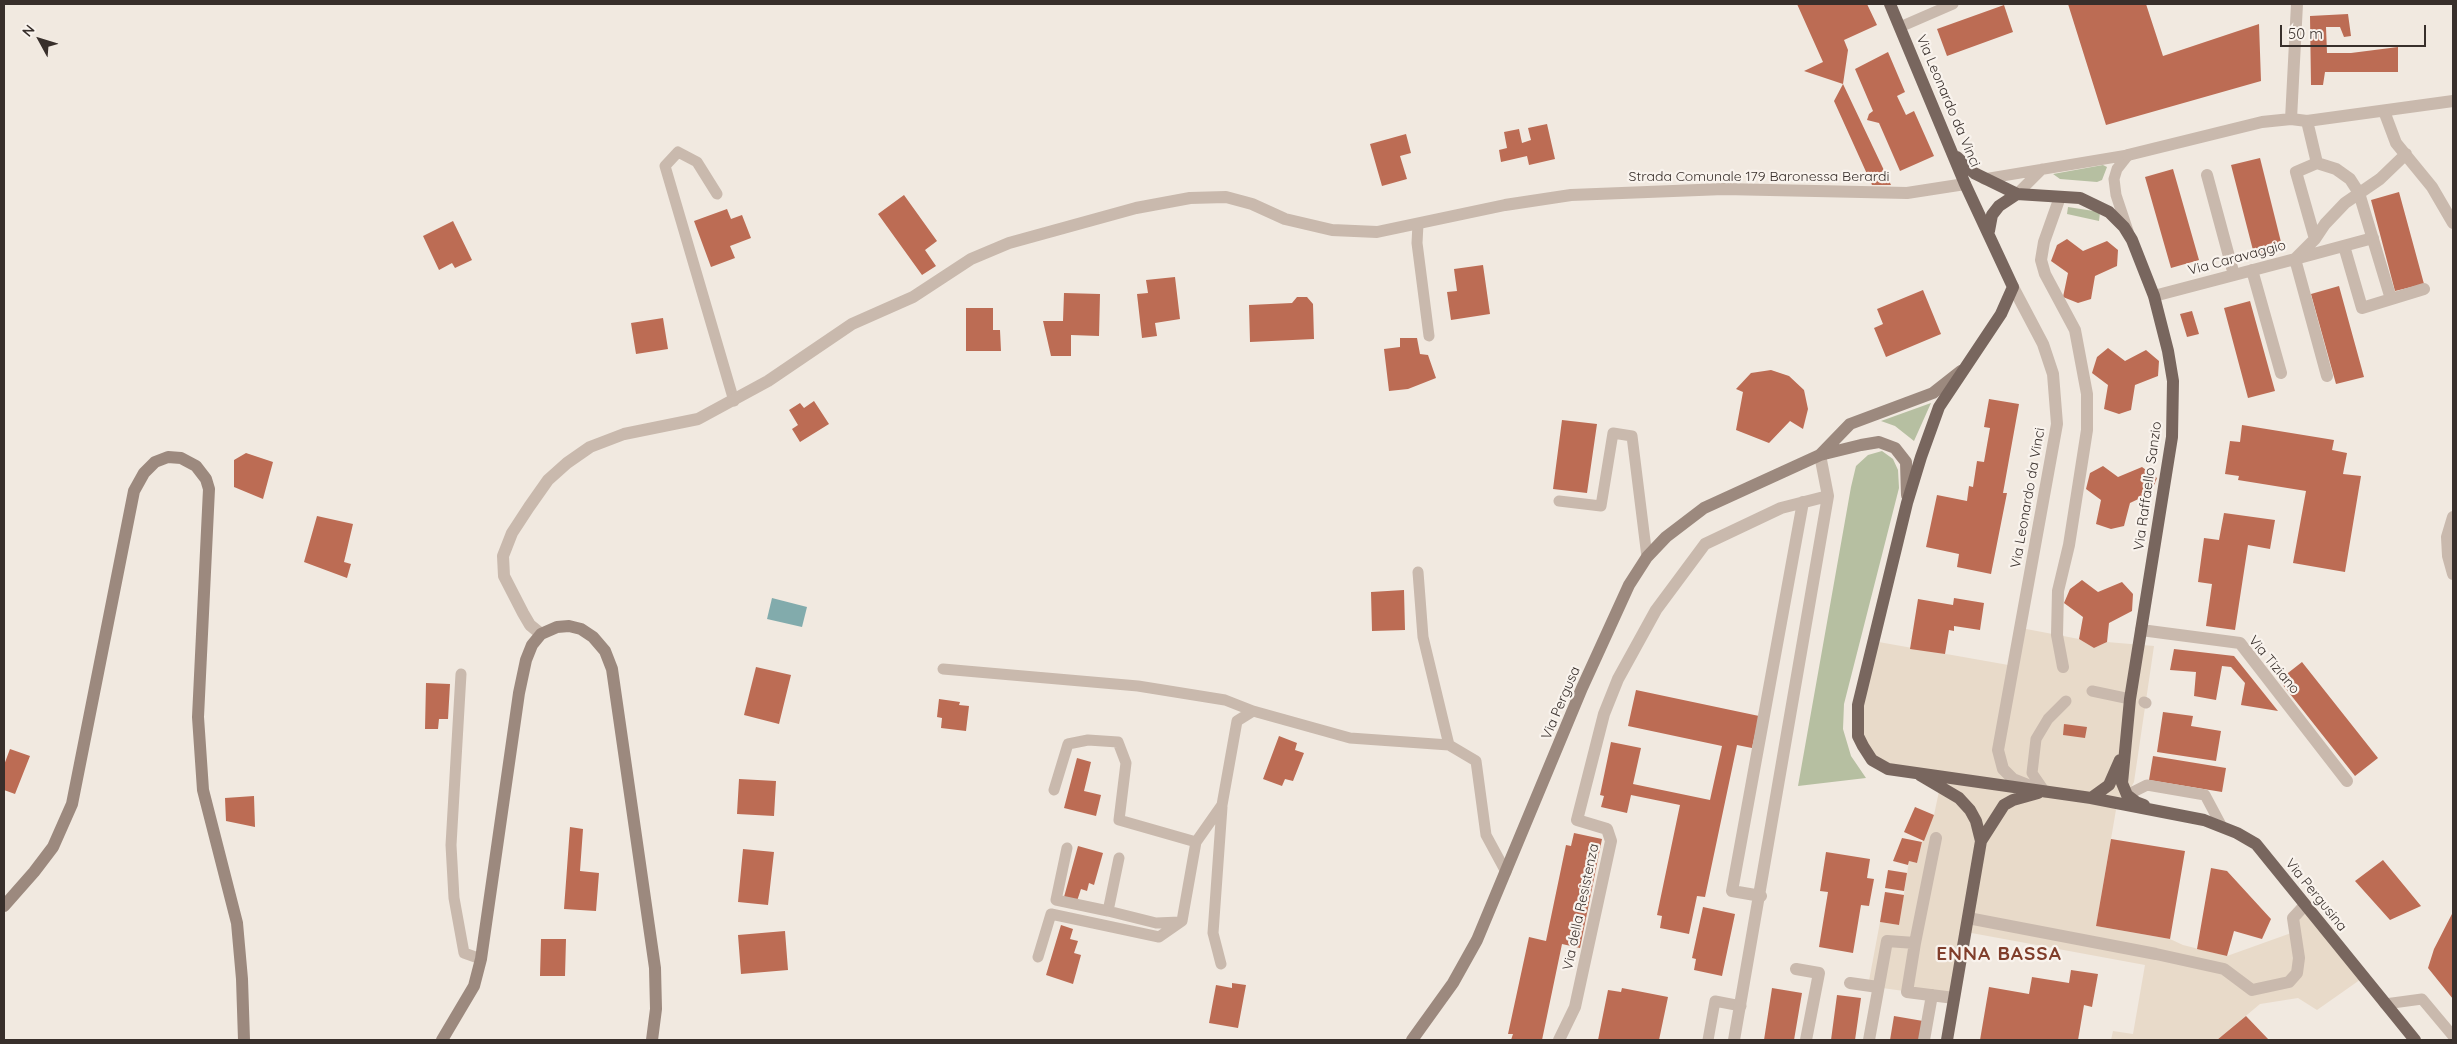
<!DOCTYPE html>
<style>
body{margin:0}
#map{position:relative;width:2457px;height:1044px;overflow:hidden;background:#f1e9e0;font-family:Quicksand,sans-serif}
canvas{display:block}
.frame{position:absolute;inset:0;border:5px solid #382f2b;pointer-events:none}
.north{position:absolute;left:15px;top:15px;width:50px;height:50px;-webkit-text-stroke:4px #f9f3ed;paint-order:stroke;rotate:309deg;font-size:14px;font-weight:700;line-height:20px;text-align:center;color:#382f2b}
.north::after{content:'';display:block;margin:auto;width:18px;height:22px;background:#382f2b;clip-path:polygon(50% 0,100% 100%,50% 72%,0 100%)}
.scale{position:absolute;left:2280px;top:25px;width:146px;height:22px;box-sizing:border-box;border:2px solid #382f2b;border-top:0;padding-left:6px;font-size:15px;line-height:18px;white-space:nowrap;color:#382f2b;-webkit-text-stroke:4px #f9f3ed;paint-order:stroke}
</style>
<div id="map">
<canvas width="2457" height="1044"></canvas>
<div class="frame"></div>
<div class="north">N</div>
<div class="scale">50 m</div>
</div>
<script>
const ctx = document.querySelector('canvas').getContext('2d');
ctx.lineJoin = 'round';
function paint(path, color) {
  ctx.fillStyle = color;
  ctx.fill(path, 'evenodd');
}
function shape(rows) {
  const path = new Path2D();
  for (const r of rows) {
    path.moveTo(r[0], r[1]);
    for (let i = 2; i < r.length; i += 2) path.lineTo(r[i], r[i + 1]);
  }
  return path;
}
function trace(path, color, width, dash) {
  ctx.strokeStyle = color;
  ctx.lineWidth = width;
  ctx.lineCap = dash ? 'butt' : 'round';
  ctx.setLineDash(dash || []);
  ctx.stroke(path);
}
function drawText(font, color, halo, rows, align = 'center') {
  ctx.font = font + ' Quicksand,sans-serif';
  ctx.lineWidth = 4.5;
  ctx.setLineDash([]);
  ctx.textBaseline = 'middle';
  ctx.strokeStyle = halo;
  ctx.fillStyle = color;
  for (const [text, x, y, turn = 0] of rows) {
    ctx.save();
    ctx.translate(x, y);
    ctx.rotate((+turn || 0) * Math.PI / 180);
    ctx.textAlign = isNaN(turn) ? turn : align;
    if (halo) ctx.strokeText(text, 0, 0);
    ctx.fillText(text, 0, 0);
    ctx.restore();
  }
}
const green = shape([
 [2103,165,2107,167,2102,180,2097,182,2060,179,2053,174],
 [2068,207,2100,212,2099,221,2067,214],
 [1931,403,1914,441,1895,426,1881,421],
 [1882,451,1893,459,1898,470,1899,488,1844,704,1843,729,1851,756,1866,778,1798,786,1851,487,1856,466,1868,455]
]);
const plaza = shape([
 [2021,628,2079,639,2094,648,2107,642,2154,646,2134,782,2127,795,2117,804,2096,926,2170,939,2183,945,2227,956,2294,932,2305,905,2364,977,2317,1010,2298,998,2260,1004,2217,1040,2111,1040,2113,1031,2133,1034,2145,965,1966,932,1954,998,1868,986,1880,922,1899,925,1909,861,1917,863,1922,842,1934,815,1942,777,1872,760,1857,728,1873,641,2014,666]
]);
const water = shape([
 [772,598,807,607,802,627,767,619]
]);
const building = shape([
 [1797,4,1867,4,1877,25,1844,40,1848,50,1843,84,1804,71,1823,62],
 [2068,4,2146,4,2163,56,2259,24,2261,81,2106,125],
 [2004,5,2013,32,1947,56,1937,29],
 [2348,14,2351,36,2344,37,2340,27,2326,27,2327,53,2351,53,2398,47,2398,72,2325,72,2323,85,2311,85,2310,16],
 [1888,52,1905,92,1897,96,1906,115,1914,111,1934,156,1900,171,1879,123,1867,120,1869,114,1873,111,1855,69],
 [1843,84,1891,185,1872,185,1834,101],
 [1547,124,1555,159,1529,165,1527,156,1501,162,1499,150,1507,148,1504,132,1519,129,1522,143,1531,140,1528,128],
 [1406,134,1411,153,1400,156,1407,179,1382,186,1370,144],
 [2260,158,2283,250,2255,258,2231,165],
 [2173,169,2199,260,2171,268,2145,177],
 [2399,192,2424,284,2395,291,2371,200],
 [904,195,937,241,925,250,936,266,922,275,878,214],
 [727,209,731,219,742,215,751,238,730,246,735,258,711,267,694,221],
 [453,221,472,260,455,268,452,263,439,270,423,236],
 [2067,239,2083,251,2107,241,2118,250,2117,266,2095,276,2091,299,2078,303,2063,297,2068,273,2051,261,2057,245],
 [1483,265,1490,314,1451,320,1447,292,1457,291,1454,269],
 [1175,277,1180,319,1155,323,1157,336,1142,338,1137,294,1148,293,1146,280],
 [2339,286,2364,377,2336,384,2311,294],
 [1923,290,1941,334,1886,357,1874,328,1883,324,1877,309],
 [1064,293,1100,294,1099,336,1071,335,1071,356,1051,356,1043,321,1063,321],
 [1297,297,1307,297,1313,304,1314,339,1250,342,1249,305,1292,303],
 [2250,301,2275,391,2248,398,2224,308],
 [966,308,993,308,993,330,1000,330,1001,351,966,351],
 [2192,311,2199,334,2187,337,2180,314],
 [663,318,668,349,636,354,631,323],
 [1400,338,1417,338,1420,354,1428,355,1436,378,1408,389,1389,391,1384,349,1400,347],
 [2108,348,2125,361,2146,350,2159,361,2158,376,2135,385,2131,410,2119,414,2104,409,2108,385,2092,373,2097,357],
 [1771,370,1789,376,1804,390,1808,409,1803,429,1790,421,1769,443,1736,430,1743,392,1736,389,1751,373],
 [1989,399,2019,404,2003,493,2007,493,1991,574,1957,567,1959,554,1926,547,1937,495,1967,501,1969,486,1973,487,1977,461,1984,462,1990,428,1984,427],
 [814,401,829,424,800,442,792,429,798,425,789,410,800,403,804,408],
 [1562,420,1597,424,1587,493,1553,489],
 [2242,425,2334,440,2332,450,2347,453,2343,474,2361,476,2345,572,2293,563,2306,491,2238,480,2239,476,2225,474,2230,441,2240,442],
 [246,453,273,462,263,499,234,487,234,460],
 [2103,466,2118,477,2142,467,2157,478,2151,493,2130,503,2124,526,2111,529,2096,524,2101,500,2086,489,2090,473],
 [2224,513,2275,520,2270,549,2248,545,2235,630,2206,626,2212,584,2198,582,2204,538,2219,540],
 [317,516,353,524,344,562,351,564,347,578,304,562],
 [2082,580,2098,592,2122,582,2133,594,2132,611,2109,623,2107,642,2094,648,2079,639,2083,617,2064,603,2070,589],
 [1404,590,1405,630,1372,631,1371,592],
 [1954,598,1984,603,1980,630,1954,626,1954,631,1949,630,1945,654,1910,649,1918,599,1953,605],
 [2174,649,2234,656,2278,711,2241,705,2245,683,2231,667,2222,666,2216,700,2194,696,2196,672,2170,670],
 [2302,662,2378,758,2355,776,2279,680],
 [756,667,791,675,779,724,744,715],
 [426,683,450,684,448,719,439,719,438,729,425,729],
 [1636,690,1759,716,1752,748,1737,745,1705,897,1697,896,1689,934,1660,928,1662,916,1657,915,1680,805,1631,795,1627,813,1601,807,1604,796,1600,795,1611,742,1641,748,1633,784,1710,800,1722,746,1628,726],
 [939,699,960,702,959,705,969,706,966,731,941,728,942,718,937,717],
 [2163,712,2193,716,2191,726,2221,731,2216,761,2157,752],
 [2064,724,2087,727,2085,738,2063,735],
 [1279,736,1297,743,1295,750,1304,753,1293,781,1285,779,1282,786,1263,779],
 [10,749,30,756,15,794,4,790,4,765],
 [2153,756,2226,768,2222,792,2149,780],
 [1077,758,1091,762,1084,791,1101,795,1096,816,1064,808],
 [739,779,776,781,774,816,737,814],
 [254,796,255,827,226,821,225,798],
 [1915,807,1934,815,1924,841,1904,832],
 [570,827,583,829,580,871,599,873,596,911,564,909],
 [1574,833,1602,839,1580,948,1562,944,1542,1040,1511,1040,1513,1034,1508,1034,1529,937,1546,941,1566,845,1571,846],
 [1902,838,1922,842,1917,863,1909,861,1908,865,1893,861],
 [2111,839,2185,851,2170,939,2096,926],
 [1078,846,1103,853,1094,885,1089,883,1087,891,1081,889,1077,901,1064,897],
 [743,849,774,852,768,905,738,902],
 [1826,852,1870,859,1867,878,1874,879,1869,906,1861,905,1853,953,1819,947,1828,892,1820,891],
 [2383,860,2421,906,2390,920,2355,881],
 [2211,868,2227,871,2271,919,2262,939,2234,931,2227,956,2197,949],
 [1888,870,1907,873,1904,891,1885,888],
 [1885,892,1904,895,1899,925,1880,922],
 [1703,907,1735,914,1722,976,1694,970,1696,959,1692,958],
 [2453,912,2453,999,2428,968,2434,949],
 [1061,925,1073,929,1070,939,1078,941,1074,953,1081,955,1073,984,1046,975],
 [785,931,788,970,741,974,738,935],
 [541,939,566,939,565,976,540,976],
 [2071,970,2098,974,2092,1007,2084,1005,2078,1040,1980,1040,1989,987,2029,994,2032,977,2069,983],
 [1232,983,1246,985,1238,1028,1209,1023,1216,985,1232,988],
 [1622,988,1668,997,1659,1040,1598,1040,1608,990,1621,992],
 [1772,988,1802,993,1794,1040,1764,1040],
 [1837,995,1861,998,1855,1040,1831,1040],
 [1894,1016,1923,1021,1920,1040,1890,1040],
 [2246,1016,2269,1040,2217,1040]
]);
const lane = shape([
 [1900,27,1953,4],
 [2128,155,2117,169,2114,179,2116,195,2128,231],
 [1984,179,2128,155],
 [717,194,697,162,678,152,665,166,734,401],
 [2017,194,2042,169],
 [1418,224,1417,243,1429,336],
 [1559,501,1601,506,1613,433,1632,436,1647,557],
 [1418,572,1423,637,1449,745],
 [943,669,1138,686,1225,700,1253,711],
 [461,674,451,845,454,898,464,953,481,959],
 [2092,691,2130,699],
 [2144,702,2146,703],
 [1054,790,1068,744,1088,740,1118,742,1126,763,1119,820,1196,842],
 [2045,792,2032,773,2036,739,2048,719,2066,701],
 [2127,795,2147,785,2205,795,2221,825],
 [1067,848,1056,900,1108,911],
 [1119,858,1108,911,1156,923,1180,922],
 [1038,957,1051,914,1159,937,1182,921,1196,842,1222,805,1237,721,1253,711,1350,738,1449,745,1476,761,1486,835,1506,872],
 [1221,964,1213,933,1222,807],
 [2385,1004,2422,999,2453,1036],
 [1708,1040,1715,1001,1741,1006]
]);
const street = shape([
 [2384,111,2396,143,2432,187,2453,223],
 [2291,119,2297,4],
 [2307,121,2317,163],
 [2128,155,2262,122,2291,119,2307,121,2453,101],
 [2207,175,2234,275],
 [2060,197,2044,242,2041,260,2045,274,2075,330,2087,394,2087,430,2069,545,2058,591,2057,635,2063,667],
 [2315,239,2296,172,2317,163,2336,169,2350,179,2359,193,2391,299],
 [2344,246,2362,308,2424,289],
 [2252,270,2281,373],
 [2013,287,2043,344,2053,374,2057,424,1998,750,2003,769,2013,779,2033,787],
 [2154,296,2295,259,2315,239,2325,224,2345,203,2380,179,2406,154],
 [2327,376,2295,259,2373,238],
 [2453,517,2447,537,2448,556,2453,574],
 [2141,630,2240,643,2347,781],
 [541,634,530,625,523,613,504,576,503,556,512,533,529,507,548,480,567,463,590,447,624,434,698,419,768,381,852,324,913,297,971,259,1009,243,1136,208,1190,198,1226,197,1252,204,1285,219,1332,230,1377,232,1505,205,1571,195,1724,189,1907,193,1965,184],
 [1761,896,1732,891,1803,502],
 [1968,918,2156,954,2224,969,2252,990,2289,982,2297,973,2299,958,2293,918,2305,905],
 [1915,943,1936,838],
 [1796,969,1819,973,1806,1040],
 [1850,983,1878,987],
 [1559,1040,1575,1007,1611,841,1607,829,1577,820,1604,714,1618,679,1656,610,1705,544,1781,508,1828,496],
 [1734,1040,1828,496,1820,455],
 [1869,1040,1887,941,1915,943,1907,992,1954,998],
 [1924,1040,1932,995]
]);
const secondary = shape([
 [1820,455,1850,424,1933,393,1961,371],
 [4,906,34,872,53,847,72,804,134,491,144,473,155,462,168,457,181,458,196,466,206,479,209,489,198,717,203,790,237,923,242,979,244,1040],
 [442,1040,474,986,481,959,519,693,526,660,532,645,541,634,557,627,569,626,581,629,593,637,605,651,612,669,655,968,656,1009,652,1040],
 [1412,1040,1453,983,1477,940,1582,688,1629,585,1647,557,1666,537,1704,508,1820,455,1861,445,1879,442,1895,448,1906,462,1907,495]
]);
const primary = shape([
 [1890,4,1965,184,2013,287,2001,314,1939,407,1921,457,1907,503,1858,705,1858,736,1863,746,1872,760,1888,769,2091,798,2204,820,2237,833,2256,844,2415,1040],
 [1957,157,1974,173,2017,194,2080,198,2109,212,2124,227,2132,240,2154,296,2168,351,2173,381,2172,437,2130,699,2122,783,2127,795,2136,802,2144,805],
 [1989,231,1992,215,1999,206,2017,194],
 [1920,775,1959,798,1970,810,1976,821,1981,841],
 [2091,798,2109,785,2120,760],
 [1947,1040,1981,841,2004,805,2013,800,2038,793]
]);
const streetNames = [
 ["Via Leonardo da Vinci",1948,101,67],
 ["Strada Comunale 179 Baronessa Berardi",1759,177],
 ["Via Caravaggio",2237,258,-15],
 ["Via Raffaello Sanzio",2148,486,-82],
 ["Via Leonardo da Vinci",2028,498,-80],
 ["Via Tiziano",2274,665,50],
 ["Via Pergusa",1561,703,-67],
 ["Via Pergusina",2316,895,51],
 ["Via della Resistenza",1581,907,-78]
];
const districtNames = [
 ["ENNA BASSA",1999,954]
];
paint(green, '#b6bfa1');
paint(plaza, '#e8dac9');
paint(water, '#82abac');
paint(building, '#bc6c54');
trace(lane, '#c9b9ad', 11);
trace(street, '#c9b9ad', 12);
trace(secondary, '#9c897e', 12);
trace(primary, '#78665e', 12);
drawText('14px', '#382f2b', '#f9f3ed', streetNames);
ctx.letterSpacing = '1px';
drawText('bold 19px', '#803e2b', '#f9f3ed', districtNames);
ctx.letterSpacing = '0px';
</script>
